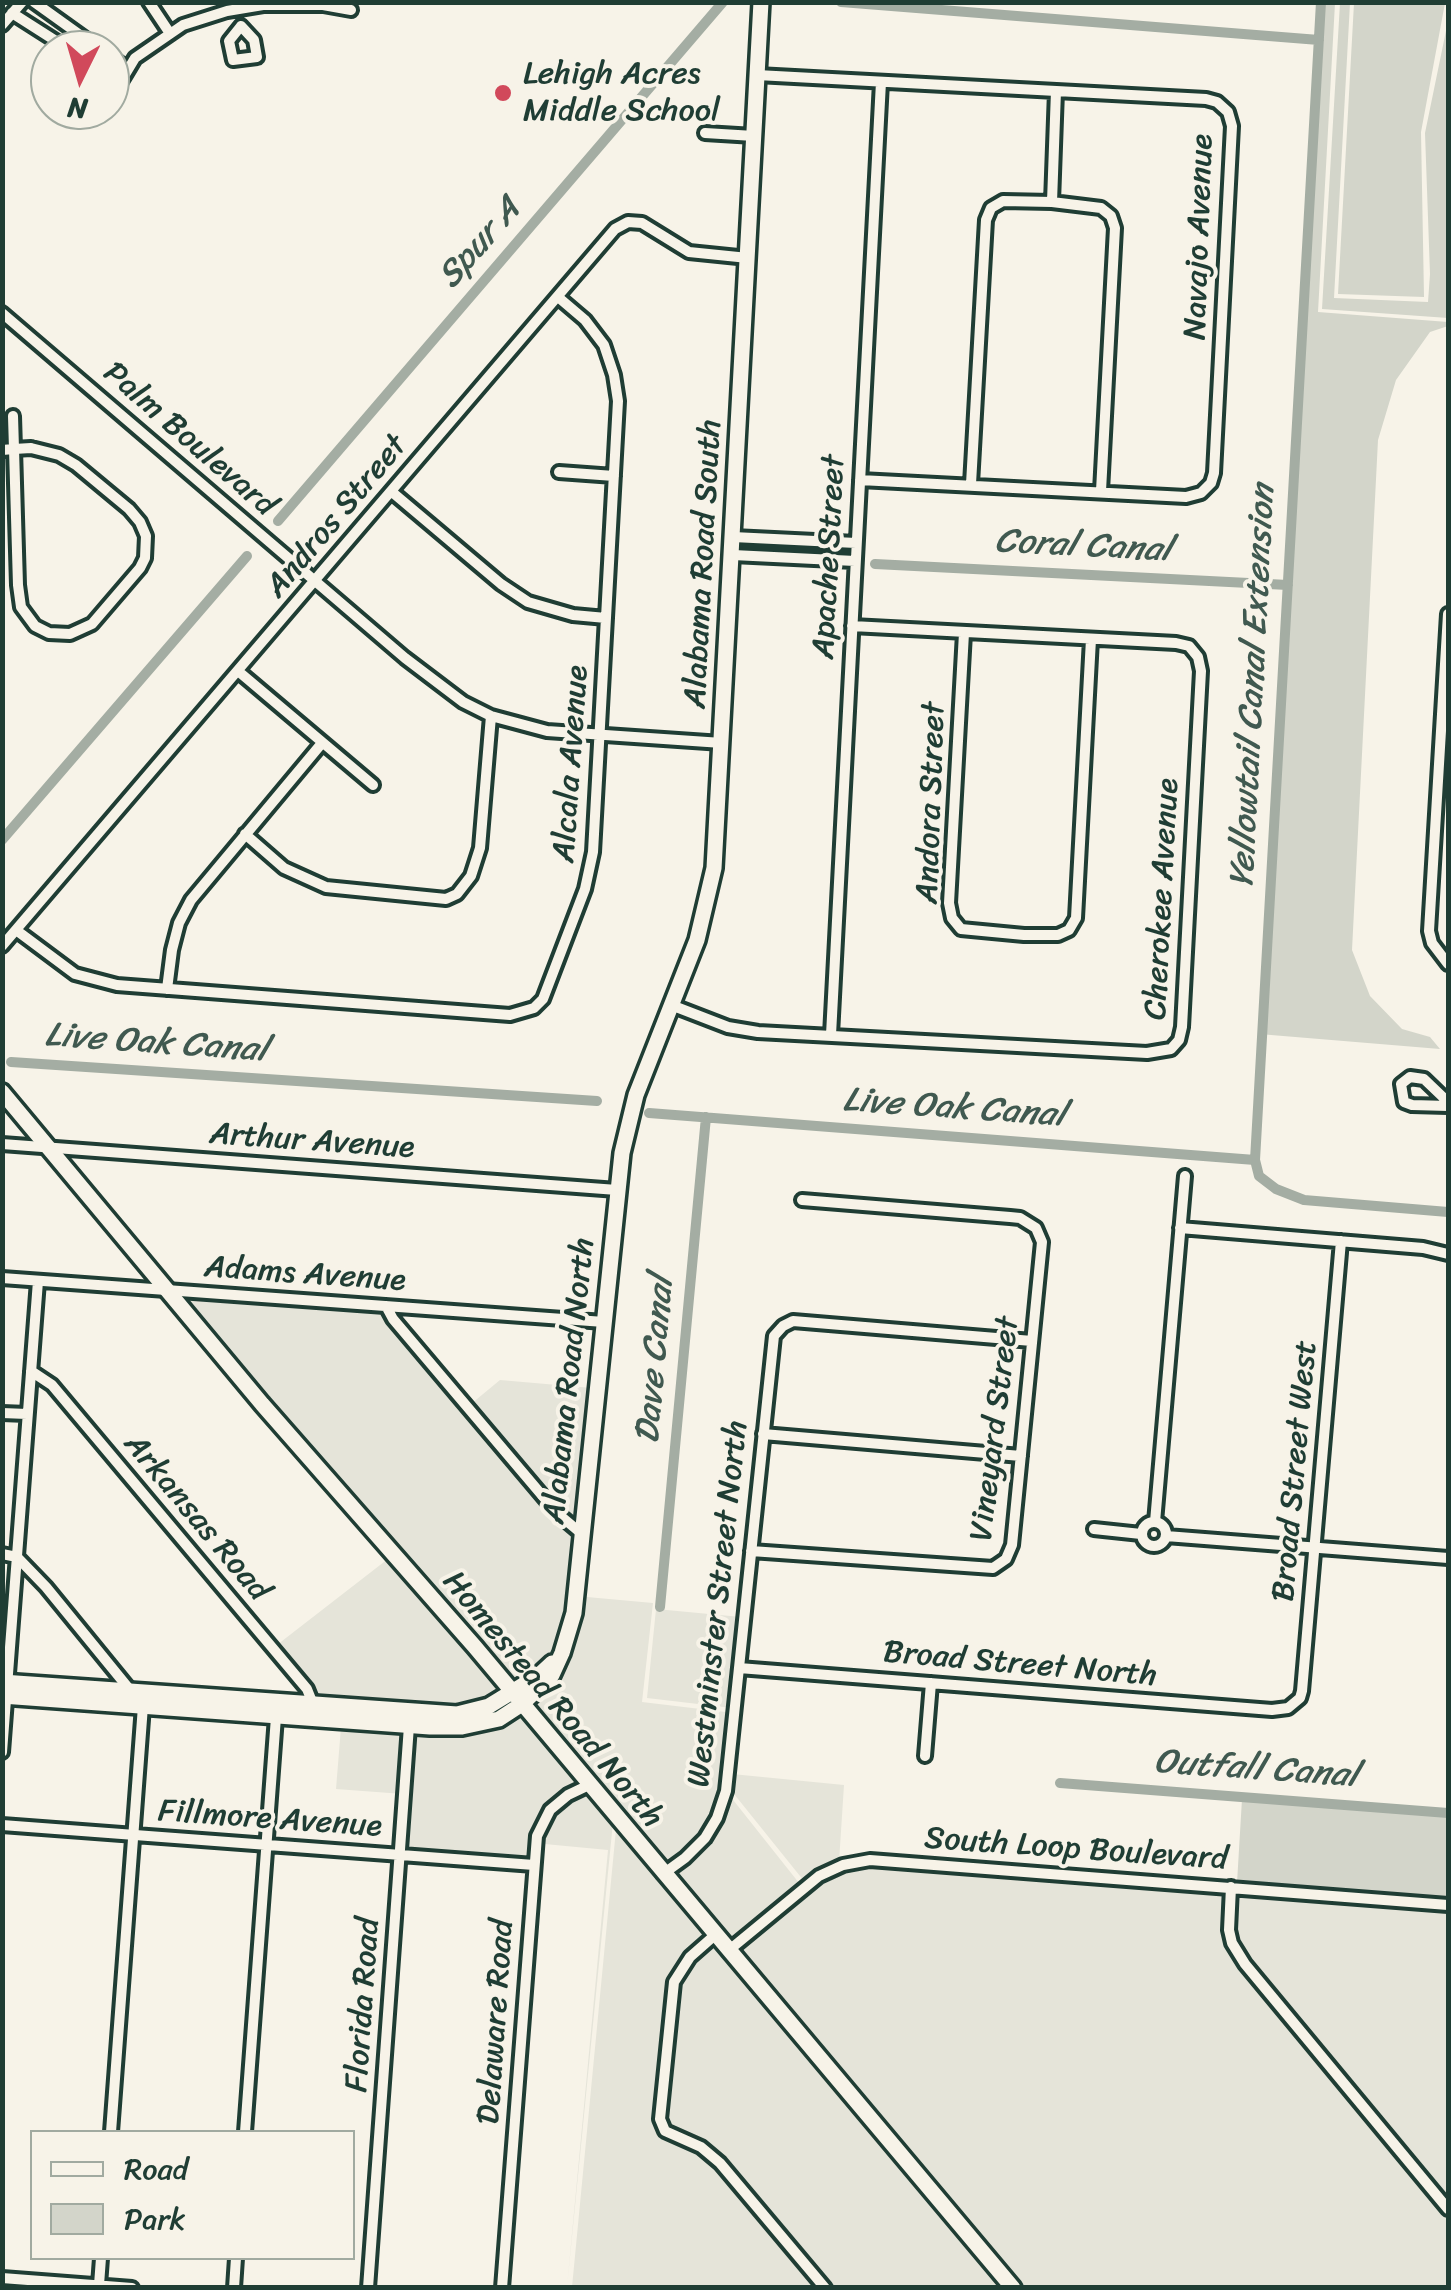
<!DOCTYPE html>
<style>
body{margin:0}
#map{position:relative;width:1451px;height:2290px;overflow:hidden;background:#f7f3e8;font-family:Sriracha,sans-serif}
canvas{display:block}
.frame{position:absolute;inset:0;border:5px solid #1f3d34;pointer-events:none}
.legend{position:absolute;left:30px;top:2130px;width:325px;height:130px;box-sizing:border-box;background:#f7f3e8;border:2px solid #a1aaa0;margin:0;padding:12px 18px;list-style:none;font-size:30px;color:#1f3d34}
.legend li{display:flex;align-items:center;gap:20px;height:50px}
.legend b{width:50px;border:2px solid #a1aaa0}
.north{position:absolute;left:30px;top:30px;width:100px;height:100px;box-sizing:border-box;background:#f7f3e8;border:2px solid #a1aaa0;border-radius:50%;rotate:185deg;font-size:28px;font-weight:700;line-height:40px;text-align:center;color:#1f3d34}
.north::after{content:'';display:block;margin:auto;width:35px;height:45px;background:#d1495b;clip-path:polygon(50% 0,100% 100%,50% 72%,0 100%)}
</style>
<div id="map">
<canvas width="1451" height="2290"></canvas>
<div class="frame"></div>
<ul class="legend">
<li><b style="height:12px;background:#f7f3e8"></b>Road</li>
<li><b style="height:28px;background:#d3d5ca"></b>Park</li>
</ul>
<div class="north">N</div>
</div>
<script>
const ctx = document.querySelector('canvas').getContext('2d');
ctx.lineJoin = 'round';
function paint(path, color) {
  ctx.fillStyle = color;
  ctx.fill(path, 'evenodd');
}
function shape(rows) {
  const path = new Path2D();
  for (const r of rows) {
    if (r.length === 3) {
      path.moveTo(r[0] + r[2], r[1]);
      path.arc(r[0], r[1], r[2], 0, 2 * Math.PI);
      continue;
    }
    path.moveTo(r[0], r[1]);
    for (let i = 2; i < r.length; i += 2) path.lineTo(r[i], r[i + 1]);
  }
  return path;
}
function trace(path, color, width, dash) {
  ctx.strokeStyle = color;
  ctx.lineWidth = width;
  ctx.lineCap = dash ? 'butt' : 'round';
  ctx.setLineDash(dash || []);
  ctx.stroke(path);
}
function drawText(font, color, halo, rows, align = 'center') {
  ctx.font = font + ' Sriracha,sans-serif';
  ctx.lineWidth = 8;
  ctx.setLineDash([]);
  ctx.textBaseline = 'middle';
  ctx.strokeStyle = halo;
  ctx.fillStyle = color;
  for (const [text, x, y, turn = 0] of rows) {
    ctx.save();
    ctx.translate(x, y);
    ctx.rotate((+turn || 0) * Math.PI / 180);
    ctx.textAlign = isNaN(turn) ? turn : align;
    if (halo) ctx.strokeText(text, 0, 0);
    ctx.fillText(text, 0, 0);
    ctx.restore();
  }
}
const built = shape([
 [169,1291,386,1306,557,1513,582,1534,576,1596,653,1603,642,1702,734,1713,726,1791,803,1888,857,1862,1448,1905,1448,2287,572,2287,617,1819,513,1693,471,1712,313,1704,273,1648,393,1555],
 [500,1380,592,1388,578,1525,560,1509,471,1404],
 [656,1609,741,1617,732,1708,647,1698],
 [522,1711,613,1822,567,2287,608,1850,534,1843,531,1869,398,1858,403,1794,336,1789,341,1727],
 [732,1774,844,1785,839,1862,804,1881,730,1789]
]);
const green = shape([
 [1318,3,1335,3,1318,312,1448,322,1448,326,1430,332,1396,380,1378,440,1352,950,1370,996,1402,1029,1430,1037,1440,1049,1259,1034],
 [1340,3,1350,3,1334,298,1428,302,1430,274,1425,133,1448,21,1448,318,1322,309],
 [1354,3,1445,3,1421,132,1424,297,1338,294],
 [1242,1799,1448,1816,1448,1900,1237,1883]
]);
const canal = shape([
 [841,2,1319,40],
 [1321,2,1255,1160,1259,1176,1276,1189,1304,1200,1448,1212],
 [278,521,723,2],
 [875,564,1288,585],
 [2,840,247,556],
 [11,1062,597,1101],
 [649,1113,1255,1160],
 [660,1607,706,1117],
 [1060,1783,1448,1813]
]);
const street = shape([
 [34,2,101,50],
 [149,2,169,32],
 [12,13,70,50],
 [2,25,22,2],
 [241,26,254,40,257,57,233,60,229,41,241,26],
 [110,56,126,68],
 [757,75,1206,99,1217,102,1228,112,1232,126,1214,473,1211,483,1201,493,1186,497,860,480],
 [111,98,135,58,183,25,227,11,263,5,323,5,351,10],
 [705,133,754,136],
 [1052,202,1056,91],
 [2,313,405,658,463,702,491,716,547,731,722,743],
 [31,448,59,455,76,465,129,509,140,522,146,536,145,558,140,568,92,624,70,634,49,633,35,626,21,607,18,585,14,449,31,448],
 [2,450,14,449,13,416],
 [559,472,614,476],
 [971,484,986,220,991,208,1003,201,1052,202,1101,208,1111,216,1115,228,1101,491],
 [392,492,501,584,528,602,573,615,606,618],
 [733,537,856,543],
 [733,555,855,561],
 [1448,614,1429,931,1432,943,1448,964],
 [964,633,949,903,952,918,961,929,1024,935,1058,935,1069,930,1076,918,1091,639],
 [238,671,373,785],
 [245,834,284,868,326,887,446,899,457,894,471,876,480,848,491,716],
 [16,930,75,974,117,985,510,1015,534,1008,543,999,585,889,593,852,618,401,614,375,604,345,585,320,558,297],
 [2,946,615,229,628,222,642,223,689,252,748,258],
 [167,989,172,950,179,923,191,900,322,743],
 [671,1005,728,1027,758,1032,1147,1053,1171,1049,1179,1040,1182,1027,1201,671,1198,657,1189,646,1176,643,852,626],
 [831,1035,881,82],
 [1448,1102,1424,1079,1410,1077,1401,1084,1404,1102,1412,1105,1448,1106],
 [2,1144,617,1190],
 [1180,1228,1423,1248,1448,1254],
 [2,1278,604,1322],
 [386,1306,393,1319,557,1513,582,1534],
 [31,1371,52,1385,307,1689,313,1704],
 [2,1413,27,1414],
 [763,1434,1021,1456],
 [1154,1534,12],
 [1155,1522,1185,1176],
 [1094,1529,1141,1534],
 [1166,1536,1448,1558],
 [751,1551,993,1568,1006,1559,1012,1545,1042,1242,1036,1228,1020,1218,1010,1217,802,1200],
 [2,1554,17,1557,46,1587,130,1690],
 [739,1668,1272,1710,1288,1708,1300,1698,1302,1691,1341,1241],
 [2,1752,38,1281],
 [925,1756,931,1683],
 [2,1825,534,1865],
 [663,1874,685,1858,705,1838,717,1818,726,1791,774,1336,783,1326,793,1321,1032,1341],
 [1231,1887,1229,1930,1232,1943,1245,1964,1448,2209],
 [715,1935,690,1957,674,1982,660,2119,665,2131,701,2147,720,2163,825,2288],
 [728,1951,819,1876,843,1865,870,1860,1448,1905],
 [111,2132,143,1706],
 [245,2132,276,1717],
 [2,2278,132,2288],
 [99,2285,101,2258],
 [234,2288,236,2258],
 [368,2288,409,1726],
 [502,2288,537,1836,550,1810,568,1795,589,1785]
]);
const secondary = shape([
 [2,1092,262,1404,475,1647,1013,2288],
 [2,1682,457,1714,489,1706,538,1676,552,1663],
 [2,1696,430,1727,462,1727,499,1719,522,1704,552,1675,562,1653,574,1613,622,1153,636,1095,697,940,714,868,761,2]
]);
const markers = [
 [503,93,10,"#d1495b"]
];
const poiNames = [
 ["Lehigh Acres",523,75],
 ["Middle School",523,112]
];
const streetNames = [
 ["Navajo Avenue",1200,237,-88],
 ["Palm Boulevard",189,440,41],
 ["Andros Street",337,517,-50],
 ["Apache Street",830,557,-87],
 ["Alabama Road South",704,564,-87],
 ["Alcala Avenue",572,764,-86],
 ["Andora Street",932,803,-88],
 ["Cherokee Avenue",1163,899,-87],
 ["Arthur Avenue",312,1142,4],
 ["Adams Avenue",305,1275,4],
 ["Alabama Road North",570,1381,-84],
 ["Vineyard Street",996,1429,-83],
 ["Broad Street West",1296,1471,-85],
 ["Arkansas Road",196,1518,50],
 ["Westminster Street North",719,1604,-84],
 ["Broad Street North",1020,1665,5],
 ["Homestead Road North",552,1700,50],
 ["Fillmore Avenue",270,1820,4],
 ["South Loop Boulevard",1076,1850,4],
 ["Florida Road",364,2005,-86],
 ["Delaware Road",497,2022,-86]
];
const waterNames = [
 ["Spur A",480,244,-49],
 ["Coral Canal",1083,547,3],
 ["Yellowtail Canal Extension",1254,686,-87],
 ["Live Oak Canal",156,1044,4],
 ["Live Oak Canal",954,1109,4],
 ["Dave Canal",656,1360,-85],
 ["Outfall Canal",1256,1770,4]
];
paint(built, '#e5e4d9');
paint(green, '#d3d5ca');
trace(canal, '#a4ada3', 10);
trace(street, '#1f3d34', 18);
trace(secondary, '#1f3d34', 22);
trace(street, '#f7f3e8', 10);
trace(secondary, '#f7f3e8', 15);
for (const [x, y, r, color] of markers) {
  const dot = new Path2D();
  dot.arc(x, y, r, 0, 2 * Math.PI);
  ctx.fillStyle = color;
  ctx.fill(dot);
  trace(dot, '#f7f3e8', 4);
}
drawText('32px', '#1f3d34', '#f7f3e8', poiNames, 'left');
drawText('32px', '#1f3d34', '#f7f3e8', streetNames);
drawText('italic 35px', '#405950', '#f7f3e8', waterNames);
</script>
